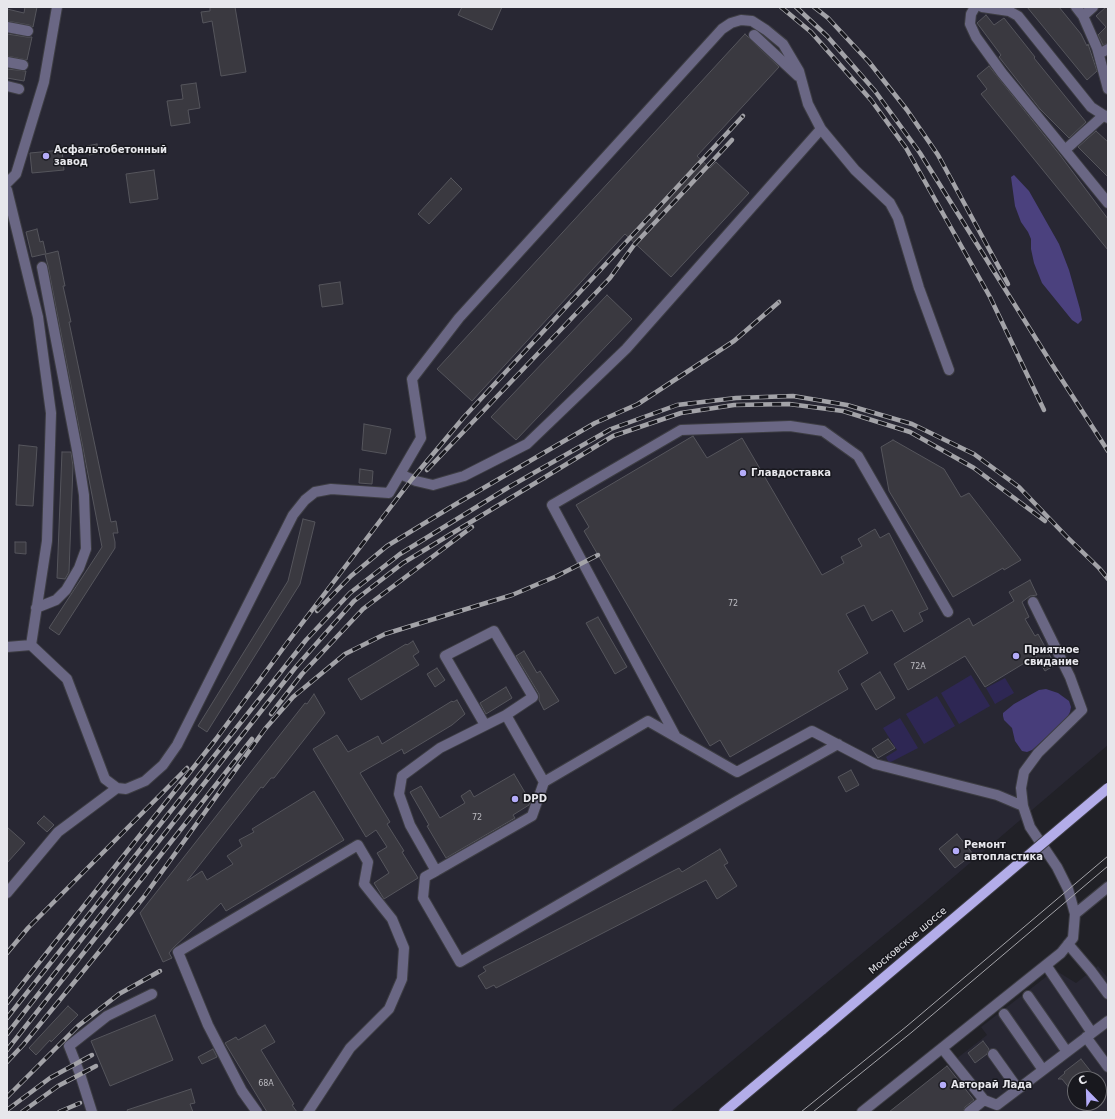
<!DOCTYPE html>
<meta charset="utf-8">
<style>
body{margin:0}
#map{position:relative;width:1115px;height:1119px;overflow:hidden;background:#212127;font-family:"DejaVu Sans",sans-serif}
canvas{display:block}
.frame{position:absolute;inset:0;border:8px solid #e7e7ec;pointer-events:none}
.north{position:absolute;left:1067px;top:1071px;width:40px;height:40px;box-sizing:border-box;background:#18181e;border:1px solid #6b6b70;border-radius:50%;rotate:337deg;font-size:11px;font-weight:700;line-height:16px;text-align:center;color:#e7e7ec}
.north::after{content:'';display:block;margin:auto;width:14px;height:18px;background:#b4acf9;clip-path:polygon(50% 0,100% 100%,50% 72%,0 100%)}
</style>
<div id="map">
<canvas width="1115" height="1119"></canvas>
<div class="frame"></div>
<div class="north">С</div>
</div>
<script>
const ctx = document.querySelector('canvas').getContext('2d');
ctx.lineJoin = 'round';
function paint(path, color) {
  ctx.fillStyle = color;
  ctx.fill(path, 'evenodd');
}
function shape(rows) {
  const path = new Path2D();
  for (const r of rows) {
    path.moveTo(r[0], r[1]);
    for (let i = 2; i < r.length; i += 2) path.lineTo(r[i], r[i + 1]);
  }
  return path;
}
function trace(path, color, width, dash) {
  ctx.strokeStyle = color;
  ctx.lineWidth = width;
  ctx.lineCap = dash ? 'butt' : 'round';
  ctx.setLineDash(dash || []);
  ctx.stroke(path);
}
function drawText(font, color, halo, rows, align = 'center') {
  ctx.font = font + ' "DejaVu Sans",sans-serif';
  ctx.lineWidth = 3;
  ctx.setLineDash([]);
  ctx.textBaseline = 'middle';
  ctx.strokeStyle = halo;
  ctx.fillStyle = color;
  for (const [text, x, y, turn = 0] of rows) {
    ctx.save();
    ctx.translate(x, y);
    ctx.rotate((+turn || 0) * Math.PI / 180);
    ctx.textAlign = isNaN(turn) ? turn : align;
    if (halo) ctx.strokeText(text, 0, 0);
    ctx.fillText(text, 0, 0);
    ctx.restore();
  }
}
const built = shape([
 [7,7,1108,7,1108,745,922,904,670,1112,7,1112],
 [1098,966,1108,978,1108,1112,982,1112,947,1066,987,1035,981,1027,1055,970,1076,983],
 [1075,1079,1099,1079,1099,1103,1075,1103]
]);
const green = shape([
 [971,675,990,706,959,724,941,693],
 [1005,678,1014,693,995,704,986,688],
 [937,696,955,726,924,744,906,714],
 [900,718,918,748,889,763,886,757,897,750,883,728]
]);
const forest = shape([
 [1046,689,1058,693,1069,701,1071,707,1070,712,1066,720,1032,750,1027,752,1022,751,1015,741,1012,728,1004,720,1003,716,1003,713,1014,704,1039,690]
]);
const water = shape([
 [1014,175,1029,191,1059,244,1069,270,1080,309,1082,320,1078,324,1072,320,1042,283,1034,263,1031,249,1031,239,1028,232,1021,222,1015,206,1011,177]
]);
const building = shape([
 [25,7,37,7,33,27,29,25,7,21,7,9,24,13,25,7],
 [210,7,235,7,246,72,221,76,212,21,203,23,201,12,210,11,210,7],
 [462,7,502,7,492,30,458,15,462,7],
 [1027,7,1059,7,1081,34,1087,46,1088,44,1097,71,1087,80,1027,7],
 [1106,7,1108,7,1108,43,1103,45,1098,35,1106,27,1096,16,1106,7],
 [986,15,994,25,1004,18,1035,57,1034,58,1086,122,1069,138,1040,109,999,57,1001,55,977,23,986,15],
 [7,34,27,37,32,37,27,60,7,56,7,34],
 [745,34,779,67,697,156,710,168,716,162,749,193,671,277,625,234,472,401,437,369,745,34],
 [989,66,1060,155,1108,219,1108,250,981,94,987,89,977,76,989,66],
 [7,69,26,71,24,81,7,78,7,69],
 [196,83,200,108,188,110,190,123,171,126,167,101,183,99,181,85,196,83],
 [1096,131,1108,142,1108,177,1078,147,1096,131],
 [97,144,99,153,89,155,87,146,97,144],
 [62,150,64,170,32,173,30,153,62,150],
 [154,170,158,199,130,203,126,174,154,170],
 [451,178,462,189,429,224,418,214,451,178],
 [37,229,40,242,43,241,46,254,58,251,65,286,63,286,71,322,69,322,111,522,116,521,118,533,113,533,115,542,115,548,59,635,49,628,102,547,48,266,45,254,32,257,26,232,37,229],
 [340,282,343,304,322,307,319,285,340,282],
 [607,295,632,319,516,440,491,417,607,295],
 [364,424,391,429,386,454,362,450,364,424],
 [693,436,707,458,742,438,822,575,844,563,841,557,862,546,858,539,875,529,880,538,889,533,928,609,919,613,923,621,904,632,892,610,872,621,864,605,846,614,868,653,838,671,848,689,730,757,720,740,710,746,584,531,589,527,576,505,693,436],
 [893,440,944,469,961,497,969,493,1021,560,1004,570,1003,568,953,597,889,491,881,447,893,440],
 [19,445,37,447,33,506,16,505,19,445],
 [62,452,71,452,73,466,69,572,65,579,57,578,62,452],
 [360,469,373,471,372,484,359,483,360,469],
 [303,519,315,522,300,584,207,732,198,726,288,581,303,519],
 [15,542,26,542,26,554,15,553,15,542],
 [1030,580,1037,595,1030,596,1022,602,1029,617,1025,619,1035,636,1038,634,1055,665,1045,671,1036,656,985,687,965,656,908,690,894,664,969,618,973,626,1014,601,1009,592,1030,580],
 [598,617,627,667,615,674,586,623,598,617],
 [413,641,419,652,413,656,419,665,361,700,348,679,406,644,407,645,413,641],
 [524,651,537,673,540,671,559,701,544,710,539,700,539,694,516,656,524,651],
 [437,668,445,680,435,687,427,674,437,668],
 [880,672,895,698,876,710,861,684,880,672],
 [506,687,512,698,486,714,480,703,506,687],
 [314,694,325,713,274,778,271,778,263,788,261,787,187,881,202,871,207,880,233,864,227,856,242,846,239,840,254,832,252,829,314,791,344,840,226,911,221,903,173,948,169,953,172,958,163,962,140,913,305,703,307,704,314,694],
 [457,700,465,714,452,725,404,754,402,749,360,773,390,822,387,824,404,851,402,852,418,878,384,899,374,883,389,873,377,853,387,847,376,830,366,837,313,749,337,735,348,752,378,736,382,744,452,701,453,702,457,700],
 [888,739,895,748,878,758,872,749,888,739],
 [851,770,859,785,846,792,838,777,851,770],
 [514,774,530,801,529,805,513,815,515,818,446,858,427,826,429,825,410,792,421,786,440,818,465,803,461,796,470,790,474,797,514,774],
 [44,816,54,825,47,832,37,823,44,816],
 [7,827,25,843,7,863,7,827],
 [957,834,973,854,955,868,939,849,957,834],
 [720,849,728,863,724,865,737,886,717,899,706,880,496,988,494,985,486,989,478,976,486,971,483,967,679,868,682,872,720,849],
 [68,1006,78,1015,51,1042,50,1040,36,1055,29,1048,68,1006],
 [155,1015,173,1060,110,1086,91,1041,155,1015],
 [265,1025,275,1042,261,1050,294,1104,292,1105,297,1112,267,1112,225,1043,236,1037,238,1040,265,1025],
 [983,1041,989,1049,987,1054,975,1063,968,1053,983,1041],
 [213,1049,217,1057,202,1064,198,1057,213,1049],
 [1081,1059,1092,1073,1089,1075,1093,1079,1075,1079,1075,1095,1062,1079,1058,1079,1065,1073,1064,1072,1081,1059],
 [947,1066,974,1100,965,1107,963,1112,889,1112,947,1066],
 [191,1089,195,1103,190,1104,193,1112,128,1112,127,1110,191,1089]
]);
const minor = shape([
 [975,7,971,14,970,24,976,37,1002,73,1108,203],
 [982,7,1009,11,1018,16,1091,107,1108,118],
 [1076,7,1083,16,1097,48,1108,89],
 [1083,16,1093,7],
 [7,27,28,31],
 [754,35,798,76],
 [1099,54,1108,49],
 [7,62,23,65],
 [7,86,19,89],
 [1065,150,1104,115],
 [7,183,16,174,44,82,57,7],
 [7,190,38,317,51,413,47,541,31,645,7,647],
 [400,474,416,481,433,485,464,476,527,444,626,349,821,129],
 [36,608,56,600,66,590,79,568,86,549,84,495,77,450,42,267],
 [31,645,67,679,105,779,117,788,126,789,145,781,163,765,177,745,293,515,305,500,315,492,331,489,389,493,421,438,412,379,459,318,722,29,731,23,741,20,752,21,766,30,783,44,799,71,808,104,821,129,855,170,890,203,898,218,919,288,949,370],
 [485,725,445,656,494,631,533,697,506,715],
 [676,737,552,505,681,430,790,426,823,431,858,456,948,612],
 [544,782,506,715,440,748,402,776,399,794,410,825,436,871,532,816,544,782,648,721,737,772,812,731,875,764,997,795,1023,806,1030,827,1057,867,1068,889,1075,914,1073,938,1061,953,862,1112],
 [1023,806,1021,788,1024,772,1038,753,1082,710,1070,677,1033,602],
 [436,871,425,877,423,898,460,962,737,801,838,744],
 [7,893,58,832,117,788],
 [1075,914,1108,887],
 [1068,944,1091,971,1108,994],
 [1028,996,1067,1052],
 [1004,1014,1043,1070],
 [1092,1033,1108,1021],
 [1086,1037,1108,1067],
 [942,1048,984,1100,969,1112],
 [993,1054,1018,1089],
 [984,1100,997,1105,1092,1033,1046,965],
 [92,1112,80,1074,69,1046,107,1016,152,994],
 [257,1112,242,1091,208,1025,178,952,358,845,368,862,364,884,392,919,404,948,402,979,389,1009,350,1048,308,1112]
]);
const major = shape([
 [724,1112,823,1029]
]);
const tram = shape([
 [801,1112,907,1026,1108,856],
 [813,1112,912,1032,1108,866]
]);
const rail = shape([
 [781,7,811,32,871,100,906,148,990,297,1044,410],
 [796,7,827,36,875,91,920,153,1053,366,1108,451],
 [814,7,828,18,869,62,907,110,938,155,1008,284],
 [427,470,610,278,634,245,732,140],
 [317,611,351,576,387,546,456,504,595,423,638,404,734,341,779,302],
 [271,714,302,674,363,609,472,527],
 [7,953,28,928,187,768],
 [7,1003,216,739,287,643,412,479,464,417,743,116],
 [7,1018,306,640,350,593,400,554,509,487,611,429,677,405,736,398,793,396,847,405,912,424,974,454,1019,487,1066,536,1099,568,1108,579],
 [7,1034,295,668,354,601,403,563,613,436,681,413,734,405,789,404,843,411,910,432,974,468,1045,521],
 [7,1050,252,739],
 [7,1062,23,1045,143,898,265,729,293,697,345,654,385,634,512,595,557,576,598,555],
 [7,1097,78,1026,119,994,160,971],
 [7,1110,50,1078,92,1055],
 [22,1112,58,1086,96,1066],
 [59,1112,80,1103]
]);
const majorBridge = shape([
 [823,1029,1108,788]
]);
const markers = [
 [46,156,4,"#b4acf9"],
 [743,473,4,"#b4acf9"],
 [1016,656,4,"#b4acf9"],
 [515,799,4,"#b4acf9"],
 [956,851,4,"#b4acf9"],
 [943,1085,4,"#b4acf9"]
];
const numberNames = [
 ["72",733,604],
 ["72А",918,667],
 ["72",477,818],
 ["68А",266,1084]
];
const poiNames = [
 ["Асфальтобетонный",54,150],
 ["завод",54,162],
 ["Главдоставка",751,473],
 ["Приятное",1024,650],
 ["свидание",1024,662],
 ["DPD",523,799],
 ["Ремонт",964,845],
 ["автопластика",964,857],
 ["Авторай Лада",951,1085]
];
const streetNames = [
 ["Московское шоссе",908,941,-40]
];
paint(built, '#282733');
paint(green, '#2e2754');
paint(forest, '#473d7a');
paint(water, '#4b417e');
paint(building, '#3a3940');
trace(building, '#55555c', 1);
trace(minor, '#3d3d43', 12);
trace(major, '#3d3d43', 12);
trace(minor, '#6a6784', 10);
trace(major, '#b3ade9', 10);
trace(tram, '#a3a3a8', 1);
trace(rail, '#a3a3a8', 4.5);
trace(rail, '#18181e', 3, [9]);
trace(majorBridge, '#3d3d43', 12, []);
trace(majorBridge, '#b3ade9', 10);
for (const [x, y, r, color] of markers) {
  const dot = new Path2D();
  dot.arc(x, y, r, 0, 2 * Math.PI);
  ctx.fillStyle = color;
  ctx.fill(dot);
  trace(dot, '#18181e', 1.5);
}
drawText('8px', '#bcbcc1', null, numberNames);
drawText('bold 10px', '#e7e7ec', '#18181e', poiNames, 'left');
drawText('10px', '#e7e7ec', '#18181e', streetNames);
</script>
